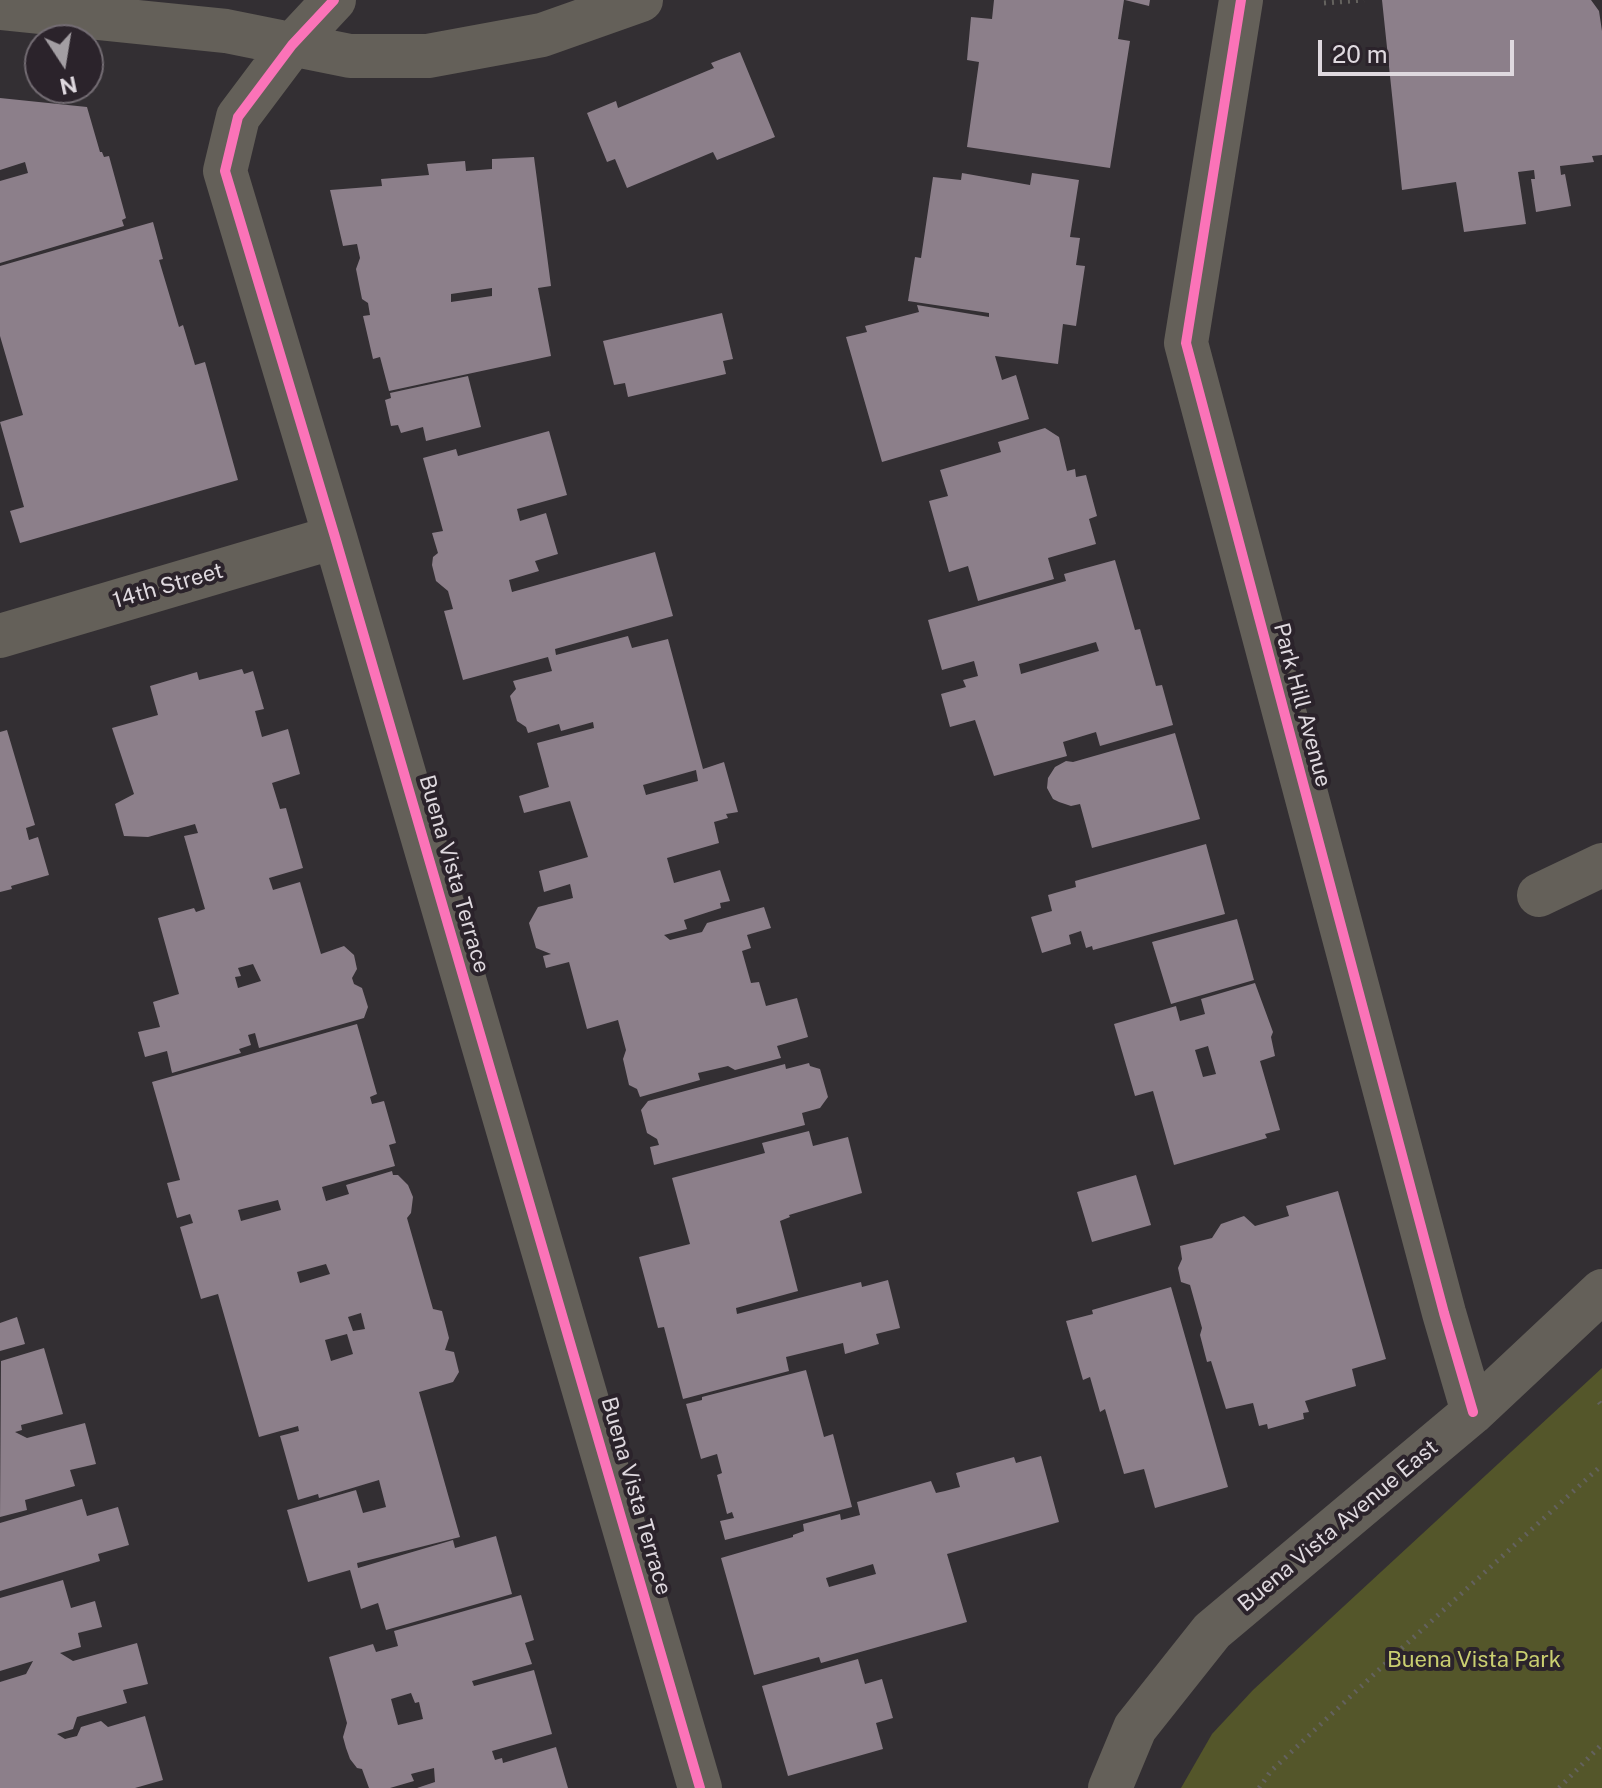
<!DOCTYPE html>
<style>
body{margin:0}
#map{position:relative;width:1602px;height:1788px;overflow:hidden;background:#332f33;font-family:"Public Sans",sans-serif}
canvas{display:block}
.north{position:absolute;left:24px;top:24px;width:80px;height:80px;box-sizing:border-box;background:#2b232b;border:2px solid #736c73;border-radius:50%;rotate:168deg;font-size:22px;font-weight:700;line-height:32px;text-align:center;color:#dfd9df}
.north::after{content:'';display:block;margin:auto;width:28px;height:36px;background:#a39ea3;clip-path:polygon(50% 0,100% 100%,50% 72%,0 100%)}
.scale{position:absolute;left:1318px;top:40px;width:196px;height:36px;box-sizing:border-box;border:4px solid #dfd9df;border-top:0;padding-left:10px;font-size:24px;line-height:28px;white-space:nowrap;color:#dfd9df;-webkit-text-stroke:6px #2b232b;paint-order:stroke}
</style>
<div id="map">
<canvas width="1602" height="1788"></canvas>
<div class="north">N</div>
<div class="scale">20 m</div>
</div>
<script>
const ctx = document.querySelector('canvas').getContext('2d');
ctx.lineJoin = 'round';
function paint(path, color) {
  ctx.fillStyle = color;
  ctx.fill(path, 'evenodd');
}
function shape(rows) {
  const path = new Path2D();
  for (const r of rows) {
    path.moveTo(r[0], r[1]);
    for (let i = 2; i < r.length; i += 2) path.lineTo(r[i], r[i + 1]);
  }
  return path;
}
function trace(path, color, width, dash) {
  ctx.strokeStyle = color;
  ctx.lineWidth = width;
  ctx.lineCap = dash ? 'butt' : 'round';
  ctx.setLineDash(dash || []);
  ctx.stroke(path);
}
function drawText(font, color, halo, rows, align = 'center') {
  ctx.font = font + ' "Public Sans",sans-serif';
  ctx.lineWidth = 8;
  ctx.setLineDash([]);
  ctx.textBaseline = 'middle';
  ctx.strokeStyle = halo;
  ctx.fillStyle = color;
  for (const [text, x, y, turn = 0] of rows) {
    ctx.save();
    ctx.translate(x, y);
    ctx.rotate((+turn || 0) * Math.PI / 180);
    ctx.textAlign = isNaN(turn) ? turn : align;
    if (halo) ctx.strokeText(text, 0, 0);
    ctx.fillText(text, 0, 0);
    ctx.restore();
  }
}
const green = shape([
 [1602,1368,1602,1788,1181,1788,1212,1734,1253,1690]
]);
const building = shape([
 [994,0,1124,0,1118,39,1130,41,1110,168,967,147,979,62,967,60,971,17,992,19],
 [1125,0,1150,0,1149,6],
 [1382,0,1591,0,1599,11,1602,31,1602,155,1592,156,1594,162,1560,166,1561,175,1565,174,1571,206,1536,212,1531,179,1535,179,1534,170,1518,172,1526,224,1464,232,1456,182,1402,190],
 [740,52,775,137,717,160,713,152,627,188,615,159,607,162,587,113,616,101,618,108,714,68,711,63],
 [0,98,87,107,100,152,102,152,104,157,109,156,126,218,122,220,124,226,0,263,0,181,28,173,25,162,0,170],
 [534,157,551,286,538,288,551,356,389,391,380,357,373,359,363,316,370,315,368,303,362,299,356,269,360,258,357,244,343,246,330,190,382,186,381,179,429,175,427,164,465,161,466,171,492,169,492,159],
 [492,288,492,296,451,302,451,294],
 [962,173,1030,185,1032,173,1079,180,1070,237,1080,238,1076,265,1085,266,1076,326,1063,324,1058,364,995,356,1002,380,1016,375,1029,419,882,462,846,337,867,332,865,326,919,312,917,305,989,317,989,313,908,301,915,257,921,258,933,177,961,180],
 [153,222,163,259,159,260,179,327,183,325,195,365,205,362,238,480,20,543,10,511,24,507,0,422,23,415,0,336,0,266],
 [722,313,733,359,723,361,726,374,628,397,625,383,614,385,603,341],
 [468,376,481,427,426,441,423,427,401,433,398,425,391,426,385,400,391,398,390,393],
 [1045,428,1059,437,1067,471,1075,469,1076,477,1086,475,1097,516,1089,519,1096,544,1048,558,1054,579,978,601,968,566,949,572,929,501,948,496,940,470,1001,452,998,442],
 [549,431,567,495,517,509,520,521,546,513,558,554,535,561,539,571,509,580,512,592,655,552,673,616,555,649,556,655,628,636,632,648,668,639,703,769,724,762,738,812,726,814,728,818,714,822,719,843,667,858,674,883,720,870,730,901,720,903,721,908,684,920,687,929,664,935,670,940,702,932,707,923,764,907,771,928,747,935,751,948,742,951,751,983,759,982,766,1006,797,998,808,1037,777,1046,781,1058,735,1070,728,1066,698,1073,700,1080,640,1097,637,1089,629,1085,623,1059,626,1050,618,1020,587,1029,569,962,546,968,543,956,551,954,536,948,529,923,538,907,573,898,570,884,544,892,539,871,588,857,570,801,524,813,519,796,549,787,537,743,594,728,593,722,561,731,559,724,528,733,526,727,517,721,510,696,516,689,513,681,552,671,548,657,463,680,444,611,453,609,448,591,436,581,432,565,433,557,438,553,432,533,443,531,423,458,456,449,458,456],
 [696,770,698,781,646,795,643,785],
 [1115,560,1135,630,1140,629,1156,686,1162,685,1173,725,1100,746,1096,732,1063,742,1067,756,994,776,975,720,950,727,941,694,966,687,963,680,978,676,974,661,942,670,928,620,1066,581,1064,574],
 [1096,642,1099,651,1021,674,1019,664],
 [242,669,244,674,253,671,264,709,255,711,262,737,288,729,300,774,272,783,280,809,286,808,303,868,269,878,273,890,300,882,321,954,344,946,354,955,357,969,352,978,354,984,362,988,368,1007,364,1018,259,1048,255,1033,248,1035,251,1045,239,1049,241,1053,172,1073,167,1051,145,1057,138,1032,160,1027,153,1002,179,994,158,918,194,908,196,912,205,909,184,836,198,833,195,824,148,837,124,836,115,804,134,794,112,728,158,715,150,686,197,672,199,680],
 [253,964,261,981,238,988,235,977,241,976,238,968],
 [7,730,35,825,26,828,29,840,38,837,49,875,11,886,12,889,0,892,0,732],
 [1175,733,1200,819,1092,848,1080,804,1071,806,1059,802,1053,799,1047,788,1048,778,1055,767,1066,761,1073,762],
 [1206,844,1225,914,1093,950,1092,946,1086,948,1081,931,1069,935,1071,944,1042,953,1031,917,1052,911,1048,895,1076,887,1075,881],
 [1237,919,1254,980,1171,1004,1152,942],
 [1255,983,1273,1032,1271,1037,1275,1056,1260,1061,1280,1130,1265,1134,1267,1138,1174,1165,1153,1091,1135,1096,1114,1024,1176,1006,1180,1021,1205,1014,1201,999],
 [1208,1046,1216,1074,1203,1077,1195,1050],
 [357,1024,377,1094,370,1097,372,1104,384,1101,396,1143,389,1145,395,1166,322,1187,326,1201,349,1194,346,1185,392,1171,393,1175,398,1175,408,1185,413,1197,411,1213,407,1218,433,1309,442,1311,449,1338,445,1350,454,1352,459,1372,453,1382,419,1392,460,1537,357,1563,358,1568,453,1540,455,1548,496,1536,512,1594,386,1630,378,1603,361,1609,350,1570,308,1582,287,1510,356,1490,363,1513,386,1507,379,1480,319,1498,318,1494,298,1500,280,1436,299,1431,298,1426,259,1437,218,1294,201,1299,180,1227,193,1223,190,1214,177,1218,167,1183,180,1180,152,1082],
 [278,1200,281,1210,241,1221,238,1210],
 [326,1264,330,1274,300,1283,297,1272],
 [361,1313,365,1329,353,1331,348,1317],
 [347,1334,353,1354,331,1361,325,1340],
 [809,1063,810,1066,820,1069,828,1097,820,1108,802,1113,805,1125,654,1165,650,1147,659,1145,657,1139,647,1133,641,1110,648,1101,785,1064,786,1069],
 [809,1131,813,1146,848,1137,862,1193,789,1215,790,1217,780,1221,798,1291,736,1308,737,1314,861,1282,862,1287,888,1280,900,1328,876,1334,879,1344,845,1354,843,1343,786,1357,789,1371,683,1399,664,1327,658,1328,639,1257,690,1244,672,1178,765,1153,762,1143],
 [1136,1175,1151,1225,1092,1242,1077,1192],
 [1338,1191,1386,1359,1352,1369,1356,1386,1305,1401,1309,1412,1303,1413,1304,1419,1268,1429,1267,1424,1259,1426,1253,1403,1226,1409,1211,1361,1207,1362,1200,1335,1202,1328,1190,1285,1181,1282,1178,1268,1182,1259,1180,1246,1212,1238,1221,1224,1244,1216,1255,1226,1289,1216,1286,1206],
 [1171,1287,1228,1487,1155,1508,1144,1469,1124,1474,1105,1409,1100,1412,1090,1377,1083,1380,1066,1321,1093,1314,1092,1310],
 [17,1317,25,1344,0,1351,0,1323],
 [44,1348,63,1414,21,1425,22,1430,15,1432,27,1438,85,1423,96,1464,70,1470,75,1486,25,1500,27,1510,0,1517,1,1361],
 [806,1370,824,1437,833,1434,852,1507,725,1540,720,1521,734,1518,732,1512,727,1514,717,1475,722,1473,717,1454,701,1459,686,1404,702,1400,702,1397],
 [1041,1456,1059,1522,947,1554,967,1622,821,1663,819,1657,754,1675,721,1558,793,1537,793,1535,804,1531,803,1524,840,1514,841,1520,860,1515,857,1502,931,1481,936,1493,945,1491,960,1487,956,1473,1014,1457,1016,1463],
 [873,1564,876,1574,829,1587,826,1578],
 [82,1499,87,1516,118,1507,129,1545,98,1554,100,1561,0,1591,0,1523],
 [63,1580,71,1608,95,1601,102,1627,78,1633,81,1647,60,1653,73,1661,137,1643,148,1684,123,1690,127,1703,77,1717,73,1729,57,1734,65,1739,77,1736,81,1727,101,1721,108,1727,145,1716,163,1780,135,1788,0,1788,0,1682,26,1674,33,1661,0,1671,0,1598],
 [521,1595,534,1640,525,1643,532,1664,472,1681,474,1686,534,1670,552,1734,492,1751,495,1760,502,1758,503,1763,556,1747,568,1788,417,1788,435,1782,434,1768,411,1774,414,1781,390,1788,369,1788,362,1769,357,1768,350,1759,346,1748,343,1737,347,1723,329,1657,373,1644,376,1652,398,1646,394,1631],
 [411,1693,415,1703,419,1702,423,1719,398,1725,391,1699],
 [858,1659,865,1684,882,1679,893,1718,876,1723,883,1749,788,1776,762,1686]
]);
const path = shape([
 [1324,3,1364,0],
 [1599,1402,1602,1406],
 [1259,1788,1271,1771,1402,1648,1602,1465],
 [1559,1788,1602,1744]
]);
const minor = shape([
 [334,0,292,45,238,117,225,171,335,537,700,1788],
 [1241,0,1186,343,1444,1313,1473,1412],
 [0,8,226,31,350,56,428,56,542,35,641,0],
 [0,636,335,537],
 [1539,895,1602,865],
 [1110,1788,1135,1728,1212,1631,1473,1412,1602,1291]
]);
const cycleway = shape([
 [334,0,292,45,238,117,225,171,335,537,700,1788],
 [1241,0,1186,343,1444,1313,1473,1412]
]);
const streetNames = [
 ["14th Street",168,586,-16],
 ["Park Hill Avenue",1302,705,75],
 ["Buena Vista Terrace",454,874,74],
 ["Buena Vista Terrace",636,1496,74],
 ["Buena Vista Avenue East",1338,1526,-40]
];
const parkNames = [
 ["Buena Vista Park",1474,1660]
];
paint(green, '#54562a');
paint(building, '#8c7f8a');
trace(path, '#64625e', 5, [2, 6]);
trace(minor, '#646059', 44);
trace(cycleway, '#fb73b8', 10);
drawText('22px', '#dfd9df', '#2b232b', streetNames);
drawText('22px', '#cacf70', '#2b232b', parkNames);
</script>
